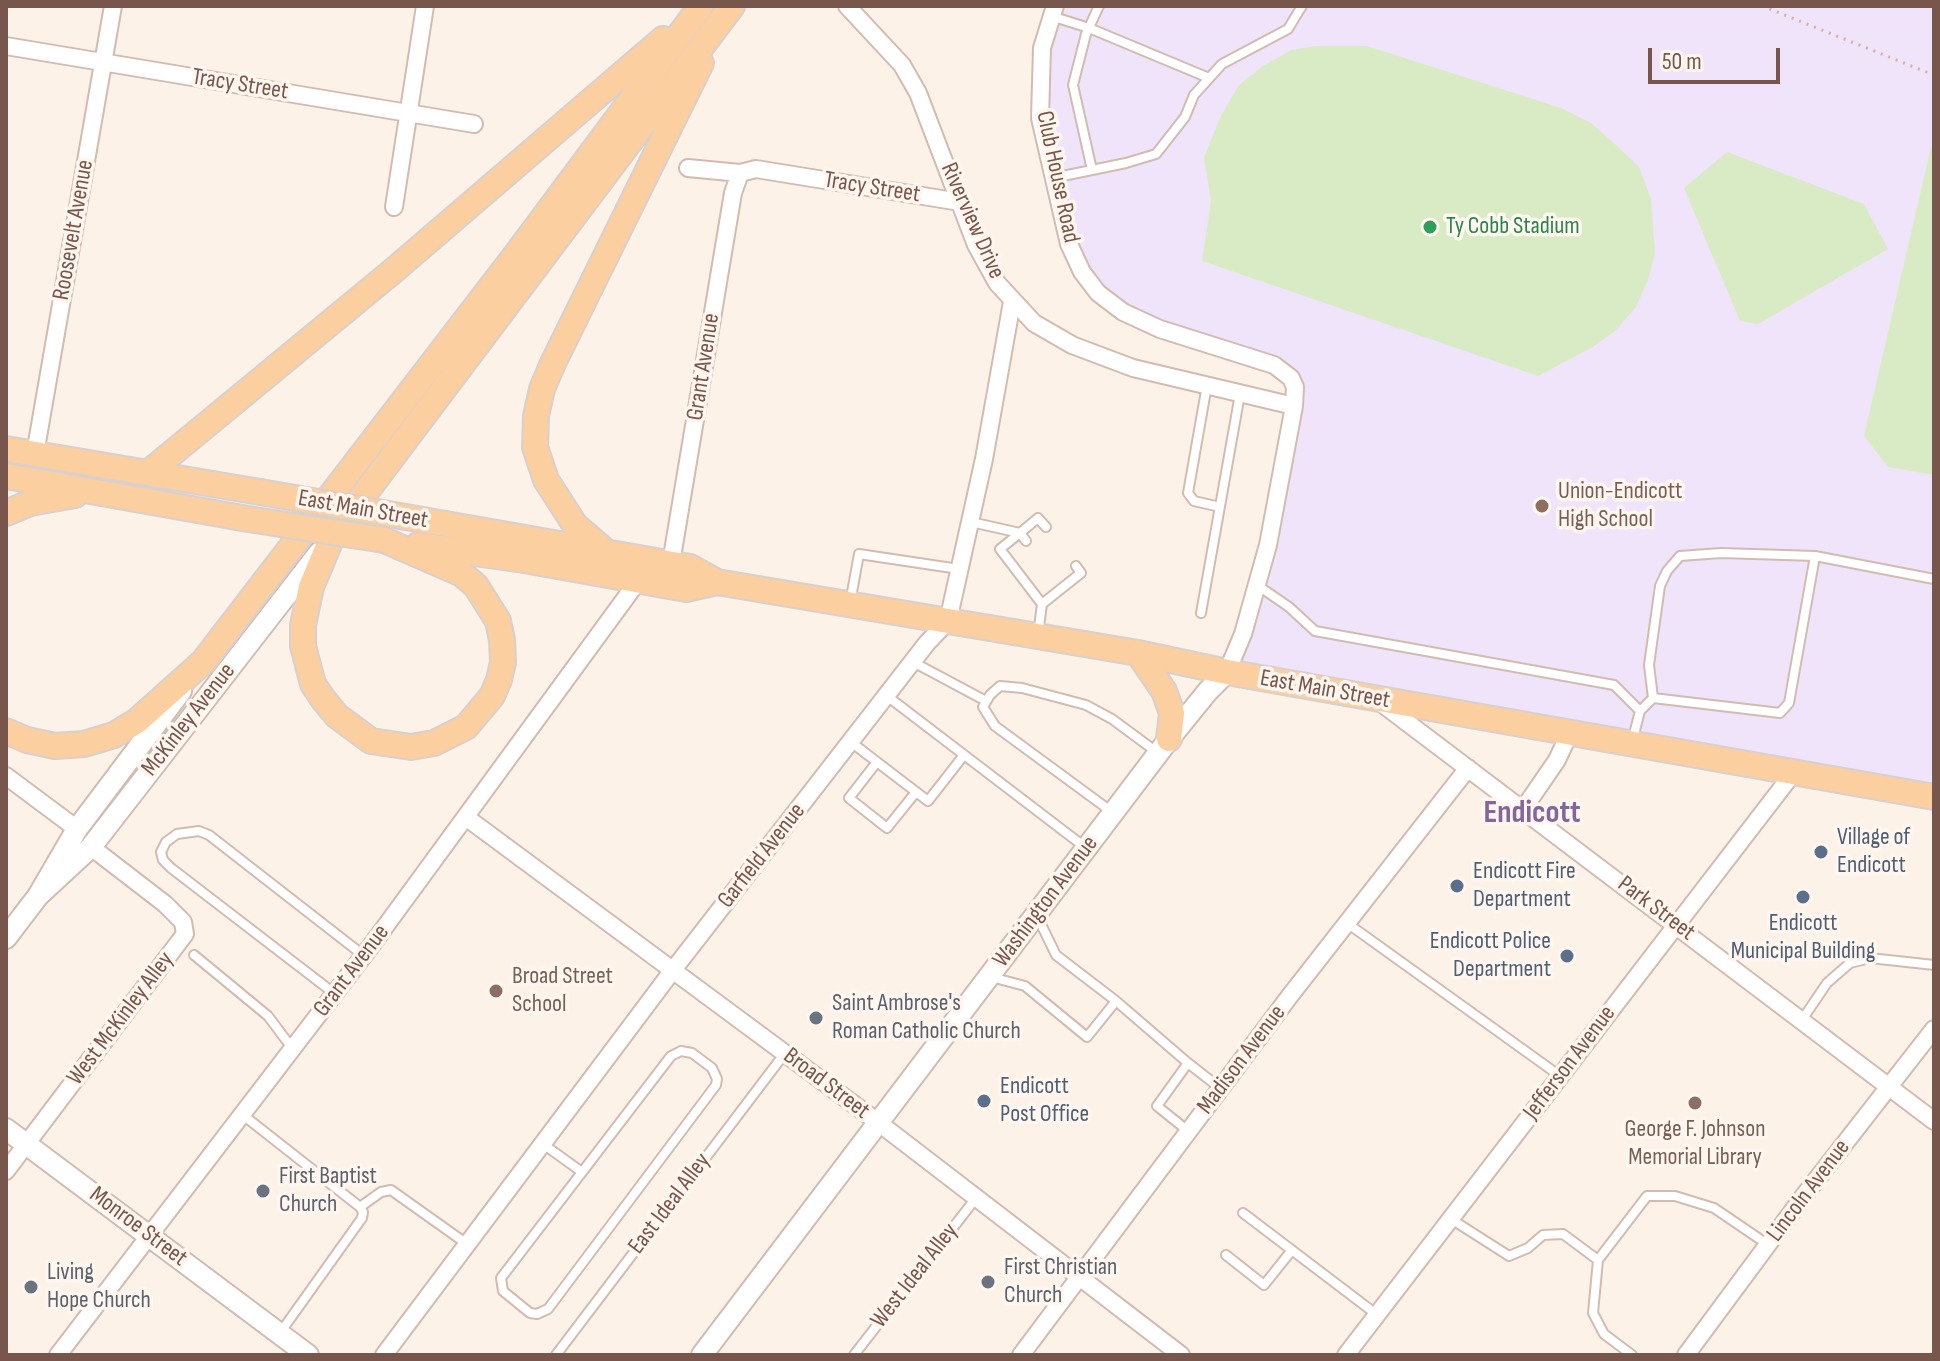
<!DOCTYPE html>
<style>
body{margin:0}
#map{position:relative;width:1940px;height:1361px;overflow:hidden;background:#fdf2e8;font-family:"Sofia Sans Condensed",sans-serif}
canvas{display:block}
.frame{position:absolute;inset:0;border:8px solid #78564b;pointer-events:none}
.scale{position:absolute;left:1648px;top:48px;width:132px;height:36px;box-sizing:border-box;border:4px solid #78564b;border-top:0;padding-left:10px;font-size:24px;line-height:28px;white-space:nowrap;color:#78564b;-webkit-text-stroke:6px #fff7ef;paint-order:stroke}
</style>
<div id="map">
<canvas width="1940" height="1361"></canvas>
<div class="frame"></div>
<div class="scale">50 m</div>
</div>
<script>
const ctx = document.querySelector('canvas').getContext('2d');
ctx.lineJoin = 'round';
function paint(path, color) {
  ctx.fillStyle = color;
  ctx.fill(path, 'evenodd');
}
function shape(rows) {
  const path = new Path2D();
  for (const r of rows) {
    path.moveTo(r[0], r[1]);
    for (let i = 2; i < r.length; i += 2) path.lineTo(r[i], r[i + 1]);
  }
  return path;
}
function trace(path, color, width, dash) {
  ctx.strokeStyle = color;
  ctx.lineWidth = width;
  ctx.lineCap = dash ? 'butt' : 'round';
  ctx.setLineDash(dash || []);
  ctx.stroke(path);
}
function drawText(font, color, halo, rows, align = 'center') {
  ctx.font = font + ' "Sofia Sans Condensed",sans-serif';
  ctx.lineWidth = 7;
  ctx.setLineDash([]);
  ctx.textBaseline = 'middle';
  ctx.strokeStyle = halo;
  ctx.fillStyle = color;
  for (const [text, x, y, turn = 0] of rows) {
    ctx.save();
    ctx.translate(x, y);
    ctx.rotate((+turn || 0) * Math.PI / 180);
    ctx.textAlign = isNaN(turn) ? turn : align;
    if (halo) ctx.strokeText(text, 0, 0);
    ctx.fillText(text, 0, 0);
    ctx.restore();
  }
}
const education = shape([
 [1055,6,1934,6,1934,797,1227,672,1243,634,1291,378,1123,312,1082,272,1040,118]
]);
const green = shape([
 [1316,46,1367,46,1561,108,1591,123,1617,146,1639,167,1651,199,1655,254,1648,280,1636,307,1616,330,1593,347,1538,376,1202,261,1211,201,1204,157,1221,116,1239,85,1263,66,1291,50],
 [1931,147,1934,148,1934,475,1888,467,1864,436],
 [1727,152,1864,204,1888,249,1758,324,1740,321,1684,188]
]);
const path = shape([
 [1762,6,1934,75]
]);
const service = shape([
 [1051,16,1089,28,1209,78],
 [1092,170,1073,85,1086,34,1099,6],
 [1053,178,1126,163,1156,154,1185,117,1194,95,1222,64,1288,29,1302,6],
 [1207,385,1188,493,1194,501,1220,507],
 [971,522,1020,533,1000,549,1042,604,1081,573,1076,566],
 [1026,541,1020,533,1038,518,1046,527],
 [1257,585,1289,607,1315,631,1614,685,1640,711],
 [850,603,859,554,959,569],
 [1201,613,1240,394],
 [1038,635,1042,604],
 [913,662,986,701],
 [887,696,1086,848],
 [1653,698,1649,665,1660,586,1667,571,1680,556,1721,553,1815,556,1934,579],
 [851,742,877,762],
 [1632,742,1640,711,1653,698,1780,713,1789,703,1815,556],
 [916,792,887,828,849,798,877,762,928,801,964,755],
 [1112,812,995,726,983,707,990,695,1000,686,1022,688,1086,705,1112,719,1158,753],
 [1347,923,1560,1076],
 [194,955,268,1016,292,1048],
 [991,977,1025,986,1087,1037,1116,1001,1056,955,1038,918],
 [335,994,171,868,163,860,161,852,166,842,177,834,199,831,209,835,363,955],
 [1116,1001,1188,1063],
 [1802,1020,1827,983,1850,963,1870,958,1934,965],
 [681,1051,692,1053,712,1068,717,1079,716,1085,548,1309,537,1314,530,1313,503,1291,501,1278,671,1056,681,1051],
 [243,1115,360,1207,363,1212,362,1218,280,1333],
 [1188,1131,1157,1106,1188,1063,1220,1088],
 [543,1144,582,1172],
 [360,1207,381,1192,391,1190,467,1244],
 [1243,1213,1376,1314],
 [1451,1219,1509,1256,1528,1248,1543,1235,1563,1234,1598,1260],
 [1226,1255,1264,1285,1292,1250],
 [556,1355,785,1053],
 [854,1355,976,1198],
 [1632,1355,1604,1334,1593,1313,1598,1260,1647,1196,1675,1196,1714,1208,1767,1244]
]);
const minor = shape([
 [847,6,902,65,918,93,976,245,997,283,1034,323,1072,345,1133,368,1294,406],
 [1055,6,1042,48,1040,118,1069,244,1082,272,1098,293,1123,312,1160,329,1274,365,1291,378,1295,387,1294,406,1268,545,1243,634,1227,672],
 [6,46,474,124],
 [688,168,740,173,756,169,960,202],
 [394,207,425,6],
 [35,454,113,6],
 [671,563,733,193,740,173],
 [1380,702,1934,1121],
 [6,776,77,829],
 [1524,808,1557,760,1570,732],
 [467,818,879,1123,1181,1355],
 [6,1171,185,934,183,922,165,904,91,847],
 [58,1355,371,946,638,581],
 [384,1355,673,970,927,643,948,621,984,459,1012,302],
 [1021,1355,1289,997,1468,768],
 [1346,1355,1794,772],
 [1686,1355,1803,1197,1934,1029]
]);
const tertiary = shape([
 [38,896,91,847,319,553],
 [6,938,38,896,77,829,181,691],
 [6,1129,308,1355],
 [702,1355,1169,739,1208,691,1227,672]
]);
const primary = shape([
 [6,449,260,492],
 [148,473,393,271,663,39],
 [6,476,248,519],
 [6,513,30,503,75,495],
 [400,516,690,567,717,582,1138,653,1227,672,1934,797],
 [384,540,462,574,476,586,498,621,502,640,503,662,499,680,492,696,466,727,434,743,411,747,371,741,337,716,323,699,313,684,303,646,303,625,311,587,332,537,732,6],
 [418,545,524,560,686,589,717,582],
 [604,550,575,525,546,480,535,447,536,416,542,389,553,363,701,63],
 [1138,653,1164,691,1172,713,1169,739],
 [6,731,27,740,55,746,84,744,114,735,137,721,203,662,518,252,701,6]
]);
const primaryBridge = shape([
 [260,492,400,516],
 [248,519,384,540]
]);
const markers = [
 [1430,227,8,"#2e9e5b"],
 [1542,506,8,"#8d6e63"],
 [1821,852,8,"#5c6f8a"],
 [1457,886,8,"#5c6f8a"],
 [1803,897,8,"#5c6f8a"],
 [1567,956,8,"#5c6f8a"],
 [496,991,8,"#8d6e63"],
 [816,1018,8,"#6b7280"],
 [984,1101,8,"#5c6f8a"],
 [1695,1103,8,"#8d6e63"],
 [263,1191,8,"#6b7280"],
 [988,1282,8,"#6b7280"],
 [31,1287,8,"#6b7280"]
];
const streetNames = [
 ["Tracy Street",240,85,9],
 ["Club House Road",1057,177,78],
 ["Tracy Street",872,188,9],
 ["Riverview Drive",972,221,66],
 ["Roosevelt Avenue",74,230,-80],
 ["Grant Avenue",704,367,-81],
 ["East Main Street",363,510,10],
 ["East Main Street",1325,690,10],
 ["McKinley Avenue",189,720,-52],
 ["Garfield Avenue",762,856,-52],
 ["Washington Avenue",1046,902,-53],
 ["Park Street",1656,909,37],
 ["Grant Avenue",352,971,-53],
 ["West McKinley Alley",121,1019,-53],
 ["Madison Avenue",1242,1060,-53],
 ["Jefferson Avenue",1570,1063,-53],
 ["Broad Street",826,1084,37],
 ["Lincoln Avenue",1809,1191,-53],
 ["East Ideal Alley",670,1204,-53],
 ["Monroe Street",138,1227,37],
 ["West Ideal Alley",915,1276,-52]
];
const leisureNames = [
 ["Ty Cobb Stadium",1446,227]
];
const educationNames = [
 ["Union-Endicott",1558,492],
 ["High School",1558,520],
 ["Broad Street",512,977],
 ["School",512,1005],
 ["George F. Johnson",1695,1130,"center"],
 ["Memorial Library",1695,1158,"center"]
];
const serviceNames = [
 ["Village of",1837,838],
 ["Endicott",1837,866],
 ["Endicott Fire",1473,872],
 ["Department",1473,900],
 ["Endicott",1803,924,"center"],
 ["Municipal Building",1803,952,"center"],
 ["Endicott Police",1551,942,"right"],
 ["Department",1551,970,"right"],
 ["Endicott",1000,1087],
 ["Post Office",1000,1115]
];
const worshipNames = [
 ["Saint Ambrose's",832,1004],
 ["Roman Catholic Church",832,1032],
 ["First Baptist",279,1177],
 ["Church",279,1205],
 ["First Christian",1004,1268],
 ["Church",1004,1296],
 ["Living",47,1273],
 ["Hope Church",47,1301]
];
const districtNames = [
 ["Endicott",1532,814]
];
paint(education, '#efe4f9');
paint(green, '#d9ebc5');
trace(service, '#d2bbb0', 12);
trace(minor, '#d2bbb0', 20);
trace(tertiary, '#d2bbb0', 24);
trace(primary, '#d9d0cd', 28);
trace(path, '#d8b1a1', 3, [2, 6]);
trace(service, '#fff', 8);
trace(minor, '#fff', 16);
trace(tertiary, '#fff', 20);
trace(primary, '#fccfa0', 24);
trace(primaryBridge, '#d9d0cd', 28, []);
trace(primaryBridge, '#fccfa0', 24);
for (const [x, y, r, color] of markers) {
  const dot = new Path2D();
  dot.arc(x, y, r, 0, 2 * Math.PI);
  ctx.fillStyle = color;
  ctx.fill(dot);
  trace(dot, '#fff7ef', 3);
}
drawText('24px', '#78564b', '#fff7ef', streetNames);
drawText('24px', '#27864d', '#fff7ef', leisureNames, 'left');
drawText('24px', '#785e54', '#fff7ef', educationNames, 'left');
drawText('24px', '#4e5e75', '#fff7ef', serviceNames, 'left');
drawText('24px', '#5b616d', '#fff7ef', worshipNames, 'left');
drawText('bold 32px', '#83679b', '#fff7ef', districtNames);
</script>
